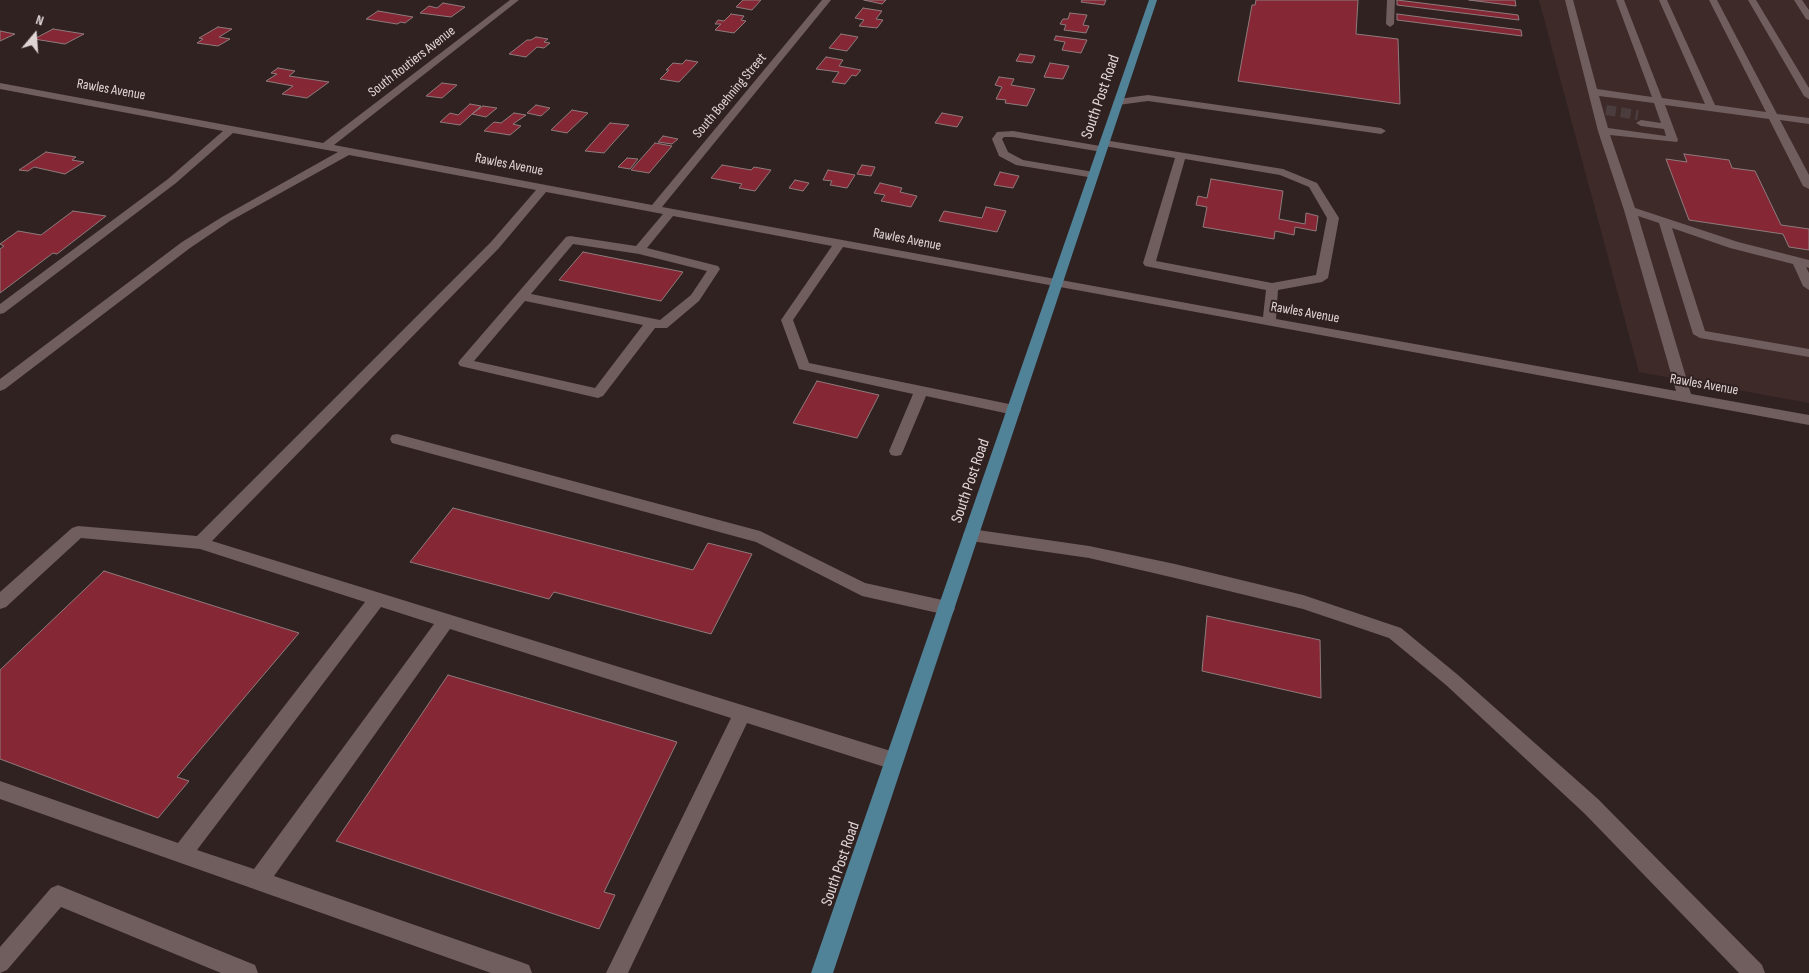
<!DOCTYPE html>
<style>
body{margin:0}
#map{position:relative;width:1809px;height:973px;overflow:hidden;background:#312222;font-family:"Sofia Sans Condensed",sans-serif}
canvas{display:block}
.north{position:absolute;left:10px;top:10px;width:50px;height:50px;-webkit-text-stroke:4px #312222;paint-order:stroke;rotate:18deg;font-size:14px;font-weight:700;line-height:20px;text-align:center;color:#e0d5d5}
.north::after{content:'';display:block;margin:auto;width:18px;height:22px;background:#e0d5d5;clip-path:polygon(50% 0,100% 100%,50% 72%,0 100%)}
</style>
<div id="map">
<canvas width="1809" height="973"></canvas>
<div class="north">N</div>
</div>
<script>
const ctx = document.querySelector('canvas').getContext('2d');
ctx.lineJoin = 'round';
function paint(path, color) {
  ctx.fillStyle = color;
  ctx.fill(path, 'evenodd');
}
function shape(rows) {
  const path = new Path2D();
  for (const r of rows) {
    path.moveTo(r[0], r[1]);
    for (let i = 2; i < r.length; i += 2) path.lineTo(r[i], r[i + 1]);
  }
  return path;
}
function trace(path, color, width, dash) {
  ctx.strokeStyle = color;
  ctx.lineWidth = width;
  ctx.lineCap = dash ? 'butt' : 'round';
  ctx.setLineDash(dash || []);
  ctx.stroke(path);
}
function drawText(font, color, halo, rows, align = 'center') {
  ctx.font = font + ' "Sofia Sans Condensed",sans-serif';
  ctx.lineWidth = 4;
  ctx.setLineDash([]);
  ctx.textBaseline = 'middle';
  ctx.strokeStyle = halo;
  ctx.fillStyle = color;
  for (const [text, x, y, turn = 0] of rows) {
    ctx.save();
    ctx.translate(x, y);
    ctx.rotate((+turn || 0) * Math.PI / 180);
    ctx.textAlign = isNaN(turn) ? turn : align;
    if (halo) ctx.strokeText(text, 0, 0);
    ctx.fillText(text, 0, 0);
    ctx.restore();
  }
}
const built = shape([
 [1539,0,1809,0,1809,403,1639,372]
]);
const building = shape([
 [743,0,761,0,752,10,736,7,743,0],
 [864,0,886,0,882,4,864,0],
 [1082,0,1106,0,1104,5,1081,2,1082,0],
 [1256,0,1358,0,1356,34,1398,39,1400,104,1238,81,1252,5,1255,5,1256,0],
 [1397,0,1518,15,1519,20,1397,5,1397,0],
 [1469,0,1515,0,1516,6,1469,0],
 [443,3,465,7,451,17,420,13,429,6,437,8,443,3],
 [863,8,882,11,876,19,883,20,877,28,859,26,864,20,855,18,863,8],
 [378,11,413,17,405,23,401,22,397,24,366,19,378,11],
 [1070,13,1087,15,1083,25,1089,26,1086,33,1064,30,1066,25,1060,24,1063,19,1068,19,1070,13],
 [731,14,744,16,741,20,746,21,734,33,715,30,721,24,715,24,718,20,724,21,731,14],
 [1397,14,1521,30,1522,36,1397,20,1397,14],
 [218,27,232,29,219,37,230,39,218,46,197,43,203,39,199,38,218,27],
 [53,29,84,34,65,44,34,39,53,29],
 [0,31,15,34,0,41,0,31],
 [841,34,858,37,847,51,829,48,841,34],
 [1056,36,1087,40,1081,53,1062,50,1065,42,1054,40,1056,36],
 [536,37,548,39,544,42,550,43,544,48,537,47,526,57,509,54,527,40,531,40,536,37],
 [1020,54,1035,56,1032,63,1016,61,1020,54],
 [826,57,843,60,839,66,861,70,856,76,852,75,845,84,832,82,839,72,816,69,826,57],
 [686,60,698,62,679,82,660,79,669,70,666,70,673,63,682,64,686,60],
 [1050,63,1069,66,1063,79,1044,77,1050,63],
 [278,68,295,71,289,76,329,82,307,98,282,94,293,86,266,81,277,74,271,73,278,68],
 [999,77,1014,79,1011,85,1035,89,1027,106,1005,103,1006,100,996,99,1002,87,995,85,999,77],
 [442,83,457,85,442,98,426,96,442,83],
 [470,104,481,106,460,125,440,122,450,113,458,115,470,104],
 [536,105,550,108,541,116,527,113,536,105],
 [483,106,497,108,486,117,472,114,483,106],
 [572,110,588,113,567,133,551,130,572,110],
 [514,113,526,115,513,124,521,126,510,135,484,131,494,122,501,123,514,113],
 [942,113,963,117,957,127,935,123,942,113],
 [610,123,629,125,604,153,585,151,610,123],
 [663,136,678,139,672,144,658,142,663,136],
 [655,143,672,146,649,173,631,170,655,143],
 [46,152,76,157,72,160,84,162,65,174,34,167,28,171,19,170,46,152],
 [1684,154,1729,160,1732,168,1755,171,1781,225,1809,229,1809,250,1789,247,1783,234,1689,220,1666,159,1687,162,1684,154],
 [627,158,638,159,630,169,618,167,627,158],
 [722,165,751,170,754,167,771,170,755,191,739,188,742,184,711,178,722,165],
 [862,165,875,167,871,176,857,174,862,165],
 [828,170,855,175,847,188,830,185,832,181,823,180,828,170],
 [1000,172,1019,176,1013,188,994,185,1000,172],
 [1211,179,1283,191,1279,219,1305,224,1306,213,1318,216,1316,231,1295,227,1294,235,1275,231,1274,239,1203,227,1207,207,1196,205,1198,196,1207,198,1211,179],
 [795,180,809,183,803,191,789,188,795,180],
 [880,183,902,188,900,192,917,196,911,207,881,201,885,195,874,193,880,183],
 [986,207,1006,211,997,232,939,221,944,211,982,218,986,207],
 [73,211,106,216,57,254,53,253,0,293,0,249,4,246,0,244,18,231,41,235,73,211],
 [583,252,683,272,661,301,559,280,583,252],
 [817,381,879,395,857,438,793,423,817,381],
 [453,508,693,570,708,543,752,554,711,634,554,592,549,599,410,562,453,508],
 [104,571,299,633,177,777,189,781,158,818,0,759,0,670,104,571],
 [1207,616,1320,640,1321,698,1202,671,1207,616],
 [448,675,677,742,604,892,615,895,599,929,336,841,448,675]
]);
const minorTunnel = shape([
 [1606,110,1638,115]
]);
const minor = shape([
 [510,0,519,0,334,145,652,205,822,0,831,0,662,207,1263,317,1266,290,1145,266,1143,263,1175,158,1104,146,1099,143,1104,140,1283,169,1317,183,1339,218,1328,278,1322,282,1278,290,1276,319,1676,391,1624,210,1598,131,1565,0,1573,0,1597,89,1652,97,1616,0,1624,0,1662,98,1705,104,1659,0,1667,0,1715,105,1766,112,1709,0,1717,0,1777,114,1809,118,1809,124,1780,120,1809,175,1809,189,1803,186,1769,119,1665,105,1678,140,1677,142,1610,135,1635,208,1738,242,1809,260,1809,268,1806,267,1809,273,1809,290,1803,286,1793,264,1730,248,1672,228,1705,331,1809,349,1809,357,1700,338,1693,334,1659,223,1638,216,1691,394,1809,415,1809,425,843,247,793,320,809,363,1014,405,1019,407,1021,410,1019,413,1014,415,926,396,903,451,901,455,896,456,891,455,889,451,913,394,799,369,781,320,832,246,673,216,647,248,718,266,720,269,699,301,667,328,655,328,603,396,598,398,460,366,458,363,460,360,566,237,570,236,636,246,663,214,546,192,499,248,212,541,894,752,901,755,903,761,901,767,894,770,747,723,628,973,606,973,731,718,450,629,274,876,521,962,529,965,532,973,491,973,0,799,0,781,178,843,365,602,200,549,81,538,6,607,0,609,0,592,72,528,78,526,197,536,491,242,536,190,349,155,230,221,190,248,5,389,0,391,0,379,182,242,222,217,338,152,233,133,176,183,4,313,0,314,0,304,168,179,223,131,0,89,0,83,323,143,510,0],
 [1599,96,1654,103,1661,123,1641,120,1636,123,1641,126,1664,129,1666,136,1608,128,1599,96],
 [1185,159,1280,175,1309,187,1327,218,1316,275,1272,283,1156,261,1185,159],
 [573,244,639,254,707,271,691,295,660,320,531,294,573,244],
 [525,301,643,325,595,388,474,361,525,301],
 [381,607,434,624,254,869,197,850,381,607],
 [1387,0,1395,0,1394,24,1390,27,1386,24,1387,0],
 [1748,0,1756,0,1809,88,1809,99,1804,96,1748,0],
 [1794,0,1802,0,1809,10,1809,20,1806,19,1794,0],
 [1148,95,1381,128,1386,131,1381,134,1148,101,1118,105,1113,102,1118,99,1148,95],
 [1013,131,1106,147,1107,149,1102,152,1013,137,1004,137,1002,139,1008,152,1023,160,1094,172,1099,175,1094,178,1016,165,999,156,992,139,997,132,1013,131],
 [397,434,760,531,865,583,947,601,953,603,955,608,953,613,947,615,862,596,756,542,392,443,390,439,392,435,397,434],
 [971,529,1089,546,1175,564,1303,595,1401,628,1458,675,1598,799,1762,965,1765,973,1739,973,1584,813,1446,685,1389,638,1303,609,1175,578,1089,558,971,541,965,539,963,535,965,531,971,529],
 [58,885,255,965,258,973,221,973,61,907,7,970,0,973,0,947,51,888,58,885]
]);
const major = shape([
 [1149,0,1157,0,833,973,811,973,1149,0]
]);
const farStreetnames = [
 ["South Routiers Avenue",412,62,-38],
 ["Rawles Avenue",111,90,10],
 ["South Boehning Street",730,96,-50],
 ["Rawles Avenue",509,165,11],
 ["Rawles Avenue",907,240,11],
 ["Rawles Avenue",1305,313,10],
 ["Rawles Avenue",1704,385,10]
];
const streetNames = [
 ["South Post Road",1101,97,-71],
 ["South Post Road",971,481,-71],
 ["South Post Road",841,864,-71]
];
paint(built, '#3f2a2a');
paint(building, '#852735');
trace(building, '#8e7b7c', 1);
trace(minorTunnel, '#4b3d3d', 10, [10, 5]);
paint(minor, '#705e5f');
paint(major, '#518398');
drawText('14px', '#e0d5d5', '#312222', farStreetnames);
drawText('16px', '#e0d5d5', '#312222', streetNames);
</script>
